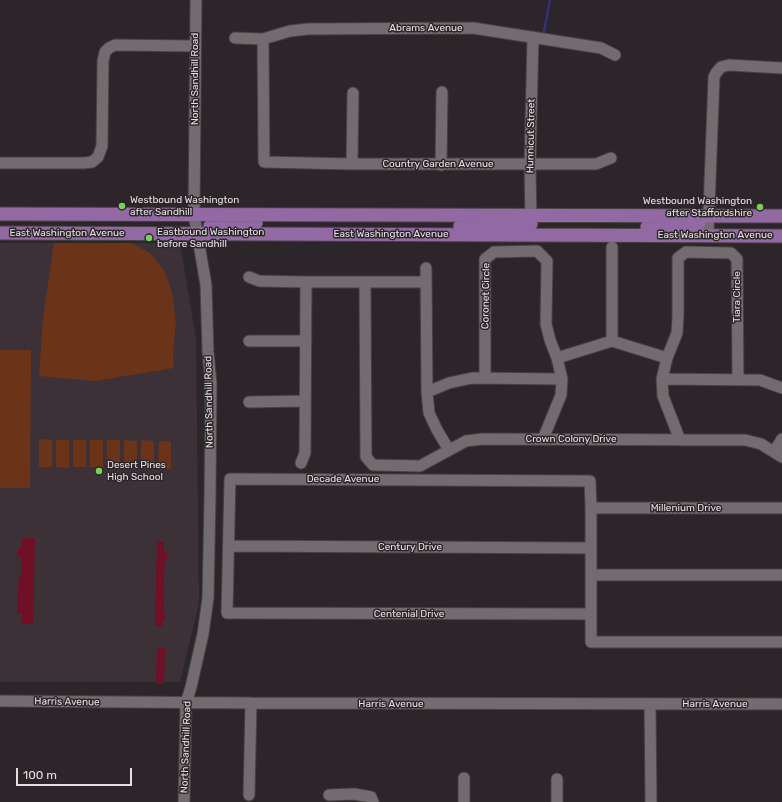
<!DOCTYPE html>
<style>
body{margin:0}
#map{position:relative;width:782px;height:802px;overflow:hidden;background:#2c262a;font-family:Rubik,sans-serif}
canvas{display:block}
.scale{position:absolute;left:16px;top:768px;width:116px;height:18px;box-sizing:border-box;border:2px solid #e4e0e2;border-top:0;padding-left:5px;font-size:12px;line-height:14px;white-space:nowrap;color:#e4e0e2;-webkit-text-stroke:3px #2c262a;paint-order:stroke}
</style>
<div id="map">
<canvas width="782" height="802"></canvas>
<div class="scale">100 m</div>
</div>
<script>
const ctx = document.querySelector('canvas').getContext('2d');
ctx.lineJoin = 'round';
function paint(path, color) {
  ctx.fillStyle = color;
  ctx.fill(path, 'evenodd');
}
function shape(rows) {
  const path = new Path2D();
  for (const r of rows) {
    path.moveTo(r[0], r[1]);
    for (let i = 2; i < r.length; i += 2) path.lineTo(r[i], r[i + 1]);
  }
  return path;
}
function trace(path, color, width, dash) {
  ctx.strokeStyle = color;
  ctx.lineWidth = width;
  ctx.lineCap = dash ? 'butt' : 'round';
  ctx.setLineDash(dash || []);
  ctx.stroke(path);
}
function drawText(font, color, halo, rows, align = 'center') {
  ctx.font = font + ' Rubik,sans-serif';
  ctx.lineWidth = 3;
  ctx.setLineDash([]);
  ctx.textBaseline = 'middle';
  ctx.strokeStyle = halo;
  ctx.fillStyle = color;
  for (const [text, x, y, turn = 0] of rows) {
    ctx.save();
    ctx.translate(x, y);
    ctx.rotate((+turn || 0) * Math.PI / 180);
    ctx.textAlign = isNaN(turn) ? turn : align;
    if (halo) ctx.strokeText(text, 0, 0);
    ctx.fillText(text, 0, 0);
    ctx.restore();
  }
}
const built = shape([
 [0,243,180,243,196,339,199,604,180,682,0,682]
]);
const green = shape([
 [54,243,131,243,150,253,164,270,172,292,176,322,173,354,174,368,95,381,39,376,43,318],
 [0,350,31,350,30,488,0,488],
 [39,439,52,440,52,467,39,467],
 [56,440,69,440,69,468,56,467],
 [73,440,86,440,86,467,73,467],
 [90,440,103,440,103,467,90,467],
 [107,440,120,440,120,468,107,468],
 [124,440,137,441,137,468,124,468],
 [141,440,154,441,154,468,141,468],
 [159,441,171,441,171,469,158,468]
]);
const stream = shape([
 [542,36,544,32,550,0]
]);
const building = shape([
 [22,538,35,538,33,624,22,624,22,614,17,614,17,590,18,590,19,575,21,575,21,557,17,557,18,548,22,548],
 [157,542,164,542,164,552,167,552,167,559,165,558,163,595,164,595,164,614,166,614,166,620,163,620,163,626,155,626],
 [157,648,165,648,164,684,156,684]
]);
const minor = shape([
 [235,38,263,39,290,31,308,29,473,28,601,48,615,55],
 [263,39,264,162,352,164,596,164,611,158],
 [0,163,84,163,92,162,98,157,102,146,103,61,105,52,109,48,115,45,195,46],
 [352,164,353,93],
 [441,165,442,92],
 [531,224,530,164,533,37],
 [708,235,714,77,716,73,721,67,729,65,782,68],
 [426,268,427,392,429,413,437,430,449,450],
 [249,277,259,281,306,282,426,282],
 [365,282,366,457,373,465,420,466,466,441,483,439,745,440,761,444,782,457],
 [249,341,306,341],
 [612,341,612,247],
 [557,358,612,341,667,358,662,379,663,396,680,440],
 [667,358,677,333,678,316,678,258,686,252,731,253,737,259,738,380],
 [485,378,485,259,494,252,537,251,547,261,546,324,550,340,557,358,562,379,561,395,543,439],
 [662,379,760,380,782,388],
 [427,392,449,383,472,378,562,379],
 [249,402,305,401],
 [774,452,782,439],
 [301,463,305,453,306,282],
 [591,508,782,508],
 [229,546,591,548],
 [591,575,782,575],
 [591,614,227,613,230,479,590,481,591,508,591,642,782,642],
 [0,701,251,703,782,704],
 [650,704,651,802],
 [464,778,464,802],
 [249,795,251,703],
 [329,795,354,794,371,797,373,802],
 [184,802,186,703,191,687,203,634,208,598,210,498,211,384,208,352,206,285,194,215,196,0],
 [557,802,557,779]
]);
const major = shape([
 [0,214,782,216],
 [210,226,256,223],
 [460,226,531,224],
 [647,227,699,224],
 [0,233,782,236]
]);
const markers = [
 [122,206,4,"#78d158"],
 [760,207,4,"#78d158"],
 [149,238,4,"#78d158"],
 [99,471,4,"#78d158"]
];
const streetNames = [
 ["Abrams Avenue",426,28],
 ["North Sandhill Road",195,79,-90],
 ["Hunnicut Street",531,136,-89],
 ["Country Garden Avenue",438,164],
 ["East Washington Avenue",67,233],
 ["East Washington Avenue",391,234],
 ["East Washington Avenue",715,235],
 ["Coronet Circle",486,296,-89],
 ["Tiara Circle",737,297,-90],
 ["North Sandhill Road",209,402,-91],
 ["Crown Colony Drive",571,439],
 ["Decade Avenue",343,479],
 ["Millenium Drive",686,508],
 ["Century Drive",410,547],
 ["Centenial Drive",409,614],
 ["Harris Avenue",67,702,1],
 ["Harris Avenue",391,704],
 ["Harris Avenue",715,704],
 ["North Sandhill Road",186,747,-88]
];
const poiNames = [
 ["Westbound Washington",130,200],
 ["after Sandhill",130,212],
 ["Westbound Washington",752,201,"right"],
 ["after Staffordshire",752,213,"right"],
 ["Eastbound Washington",157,232],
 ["before Sandhill",157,244],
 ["Desert Pines",107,465],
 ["High School",107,477]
];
paint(built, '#3c3137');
paint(green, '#6b3418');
trace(stream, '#372f7e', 2.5);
paint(building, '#6f1026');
trace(minor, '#474144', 13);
trace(major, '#474144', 15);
trace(minor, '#726b6f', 11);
trace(major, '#9269a3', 13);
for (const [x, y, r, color] of markers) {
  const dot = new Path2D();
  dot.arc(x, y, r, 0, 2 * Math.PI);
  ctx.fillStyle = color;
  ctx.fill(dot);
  trace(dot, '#2c262a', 1.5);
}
drawText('10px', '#e4e0e2', '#2c262a', streetNames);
drawText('10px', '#e4e0e2', '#2c262a', poiNames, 'left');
</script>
